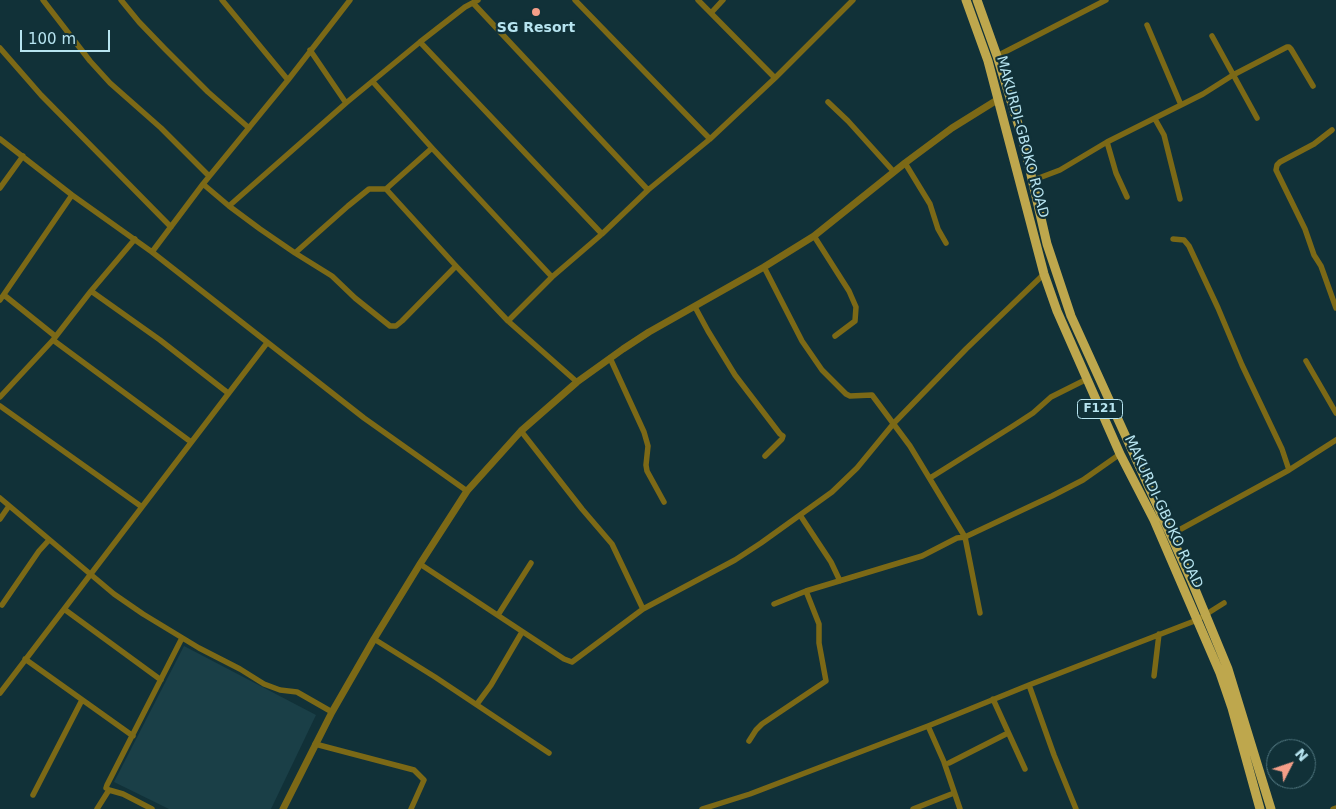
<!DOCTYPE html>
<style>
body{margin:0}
#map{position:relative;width:1336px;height:809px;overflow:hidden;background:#113138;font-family:"DejaVu Sans",sans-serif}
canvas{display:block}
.north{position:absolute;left:1266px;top:739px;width:50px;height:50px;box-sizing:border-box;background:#113138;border:1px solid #537982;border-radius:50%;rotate:49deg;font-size:14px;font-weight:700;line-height:20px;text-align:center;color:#b7e4f0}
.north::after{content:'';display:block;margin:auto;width:18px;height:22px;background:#f49e88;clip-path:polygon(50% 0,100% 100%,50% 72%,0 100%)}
.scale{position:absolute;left:20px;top:30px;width:90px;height:22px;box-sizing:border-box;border:2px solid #b7e4f0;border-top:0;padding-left:6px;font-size:15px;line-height:18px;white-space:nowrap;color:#b7e4f0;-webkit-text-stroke:4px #113138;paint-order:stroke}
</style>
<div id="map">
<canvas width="1336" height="809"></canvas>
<div class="north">N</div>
<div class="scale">100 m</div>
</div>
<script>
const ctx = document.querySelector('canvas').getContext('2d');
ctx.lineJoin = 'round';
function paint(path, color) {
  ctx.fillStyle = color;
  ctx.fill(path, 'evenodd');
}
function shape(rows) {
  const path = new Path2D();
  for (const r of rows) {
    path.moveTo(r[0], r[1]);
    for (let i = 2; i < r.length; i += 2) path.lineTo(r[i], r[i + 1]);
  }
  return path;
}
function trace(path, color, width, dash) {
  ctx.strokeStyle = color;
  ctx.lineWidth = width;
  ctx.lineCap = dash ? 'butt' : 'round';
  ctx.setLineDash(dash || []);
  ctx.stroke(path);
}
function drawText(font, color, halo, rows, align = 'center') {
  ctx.font = font + ' "DejaVu Sans",sans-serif';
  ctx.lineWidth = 4.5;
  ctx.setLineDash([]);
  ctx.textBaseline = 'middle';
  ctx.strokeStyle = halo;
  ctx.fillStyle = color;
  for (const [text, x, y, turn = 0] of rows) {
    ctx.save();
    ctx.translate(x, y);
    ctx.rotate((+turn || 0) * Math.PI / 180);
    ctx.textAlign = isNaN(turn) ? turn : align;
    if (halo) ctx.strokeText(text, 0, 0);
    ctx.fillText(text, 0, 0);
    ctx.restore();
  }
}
const built = shape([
 [184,646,316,715,271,809,169,809,114,782]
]);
const minor = shape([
 [43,0,90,61,110,83,161,128,209,176],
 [121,0,139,22,165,49,208,92,249,128],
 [222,0,288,80],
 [575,0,710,139],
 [698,0,775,78],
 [473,3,648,190],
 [711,13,723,0],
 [1147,25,1181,105],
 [1212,36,1257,118],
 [420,42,602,234],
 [0,48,41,95,171,227],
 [310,50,346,103],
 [997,56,1106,0],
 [373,82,432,148,552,277],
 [828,102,848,121,894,172],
 [1155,119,1164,135,1180,199],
 [1332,130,1314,144,1280,162,1277,165,1276,170,1305,229,1314,255,1321,266,1336,308],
 [0,139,72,195,152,252,364,418,467,491],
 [1107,142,1116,173,1127,197],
 [905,163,930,204,938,229,946,243],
 [1031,181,1060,170,1107,142,1203,94,1233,75,1287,47,1289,47,1291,49,1313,86],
 [203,184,229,206,260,229,295,253,332,276,355,298,390,326,396,326,402,321,456,266],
 [0,188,23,156],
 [386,189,456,266,508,321,577,382],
 [229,206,346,103,420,42,465,7,478,0],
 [814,236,849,291,856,307,855,321,835,336],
 [1173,239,1184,240,1189,246,1218,308,1242,365,1282,449,1289,470],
 [152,252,203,184,288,80,350,0],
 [295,253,348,206,369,189,386,189,432,148],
 [764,267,802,341,822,370,846,394,850,396,872,395,910,446,965,537,980,613],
 [91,291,160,340,228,393],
 [4,295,55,336],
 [0,300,72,195],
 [695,307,708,331,735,375,780,434,783,436,782,439,765,456],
 [508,321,552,277,602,234,648,190,710,139,775,78,853,0],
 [53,340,191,442],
 [610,358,644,432,648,446,646,465,647,471,664,502],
 [1306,361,1336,413],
 [0,397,53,340,91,291,135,239],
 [0,406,142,507],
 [521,431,582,509,612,544,643,609],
 [930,478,1013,426,1033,413,1051,397,1087,379],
 [0,498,114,594,143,614,199,648,240,669,264,684,280,690,297,692,332,712],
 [800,515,831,562,840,581],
 [0,519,9,506],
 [1170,535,1289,470,1336,440],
 [420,564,564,659,572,662,643,609,735,560,761,543,832,492,857,468,894,423,966,349,1044,274],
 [774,604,806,591,922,556,957,538,965,537,1052,496,1083,480,1120,454],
 [2,605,39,551,49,540],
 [64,609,161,680],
 [498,615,531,563],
 [374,639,435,677,549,753],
 [25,659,133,736],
 [1154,676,1159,634],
 [1029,685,1054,755,1076,809],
 [0,693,267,343],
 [993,699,1025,769],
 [477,704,491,685,522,632],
 [928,726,944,762,960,809],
 [749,741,756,730,762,724,826,681,819,643,819,624,806,591],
 [315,744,414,770,424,780,411,809],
 [949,763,1008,733],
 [109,790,106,788,107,785,182,638],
 [109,790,123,794,152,809],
 [33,795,82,700],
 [97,809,109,790],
 [702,809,750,794,928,726,1029,685,1197,620,1224,603],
 [913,809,954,793],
 [1333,809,1336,808]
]);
const tertiary = shape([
 [283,809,332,712,374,639,420,564,467,491,521,431,577,382,623,349,649,332,764,267,814,236,905,163,952,128,997,100]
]);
const primary = shape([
 [966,0,988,61,1044,274,1057,311,1120,454,1154,520,1220,673,1232,708,1260,809],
 [977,0,997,56,1023,140,1047,244,1071,316,1192,582,1228,669,1271,809]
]);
const markers = [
 [536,12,5,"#f49e88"]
];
const shields = [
 [1100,409,45]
];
const shieldNames = [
 ["F121",1100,409]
];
const poiNames = [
 ["SG Resort",536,28]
];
const streetNames = [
 ["MAKURDI-GBOKO ROAD",1022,137,75],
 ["MAKURDI-GBOKO ROAD",1163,512,65]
];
paint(built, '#1a3f47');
trace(minor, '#7c6916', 5.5);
trace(tertiary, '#7c6916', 7);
trace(primary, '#bea74d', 9);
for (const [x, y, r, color] of markers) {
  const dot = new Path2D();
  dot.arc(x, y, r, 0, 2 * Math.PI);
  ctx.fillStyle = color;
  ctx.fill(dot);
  trace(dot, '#113138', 2);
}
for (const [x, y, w] of shields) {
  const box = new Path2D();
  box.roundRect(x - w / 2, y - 9.5, w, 19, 4);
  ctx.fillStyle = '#113138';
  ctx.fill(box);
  trace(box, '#b7e4f0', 1);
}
drawText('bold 12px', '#b7e4f0', null, shieldNames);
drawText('bold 14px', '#b7e4f0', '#113138', poiNames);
drawText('14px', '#b7e4f0', '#113138', streetNames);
</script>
